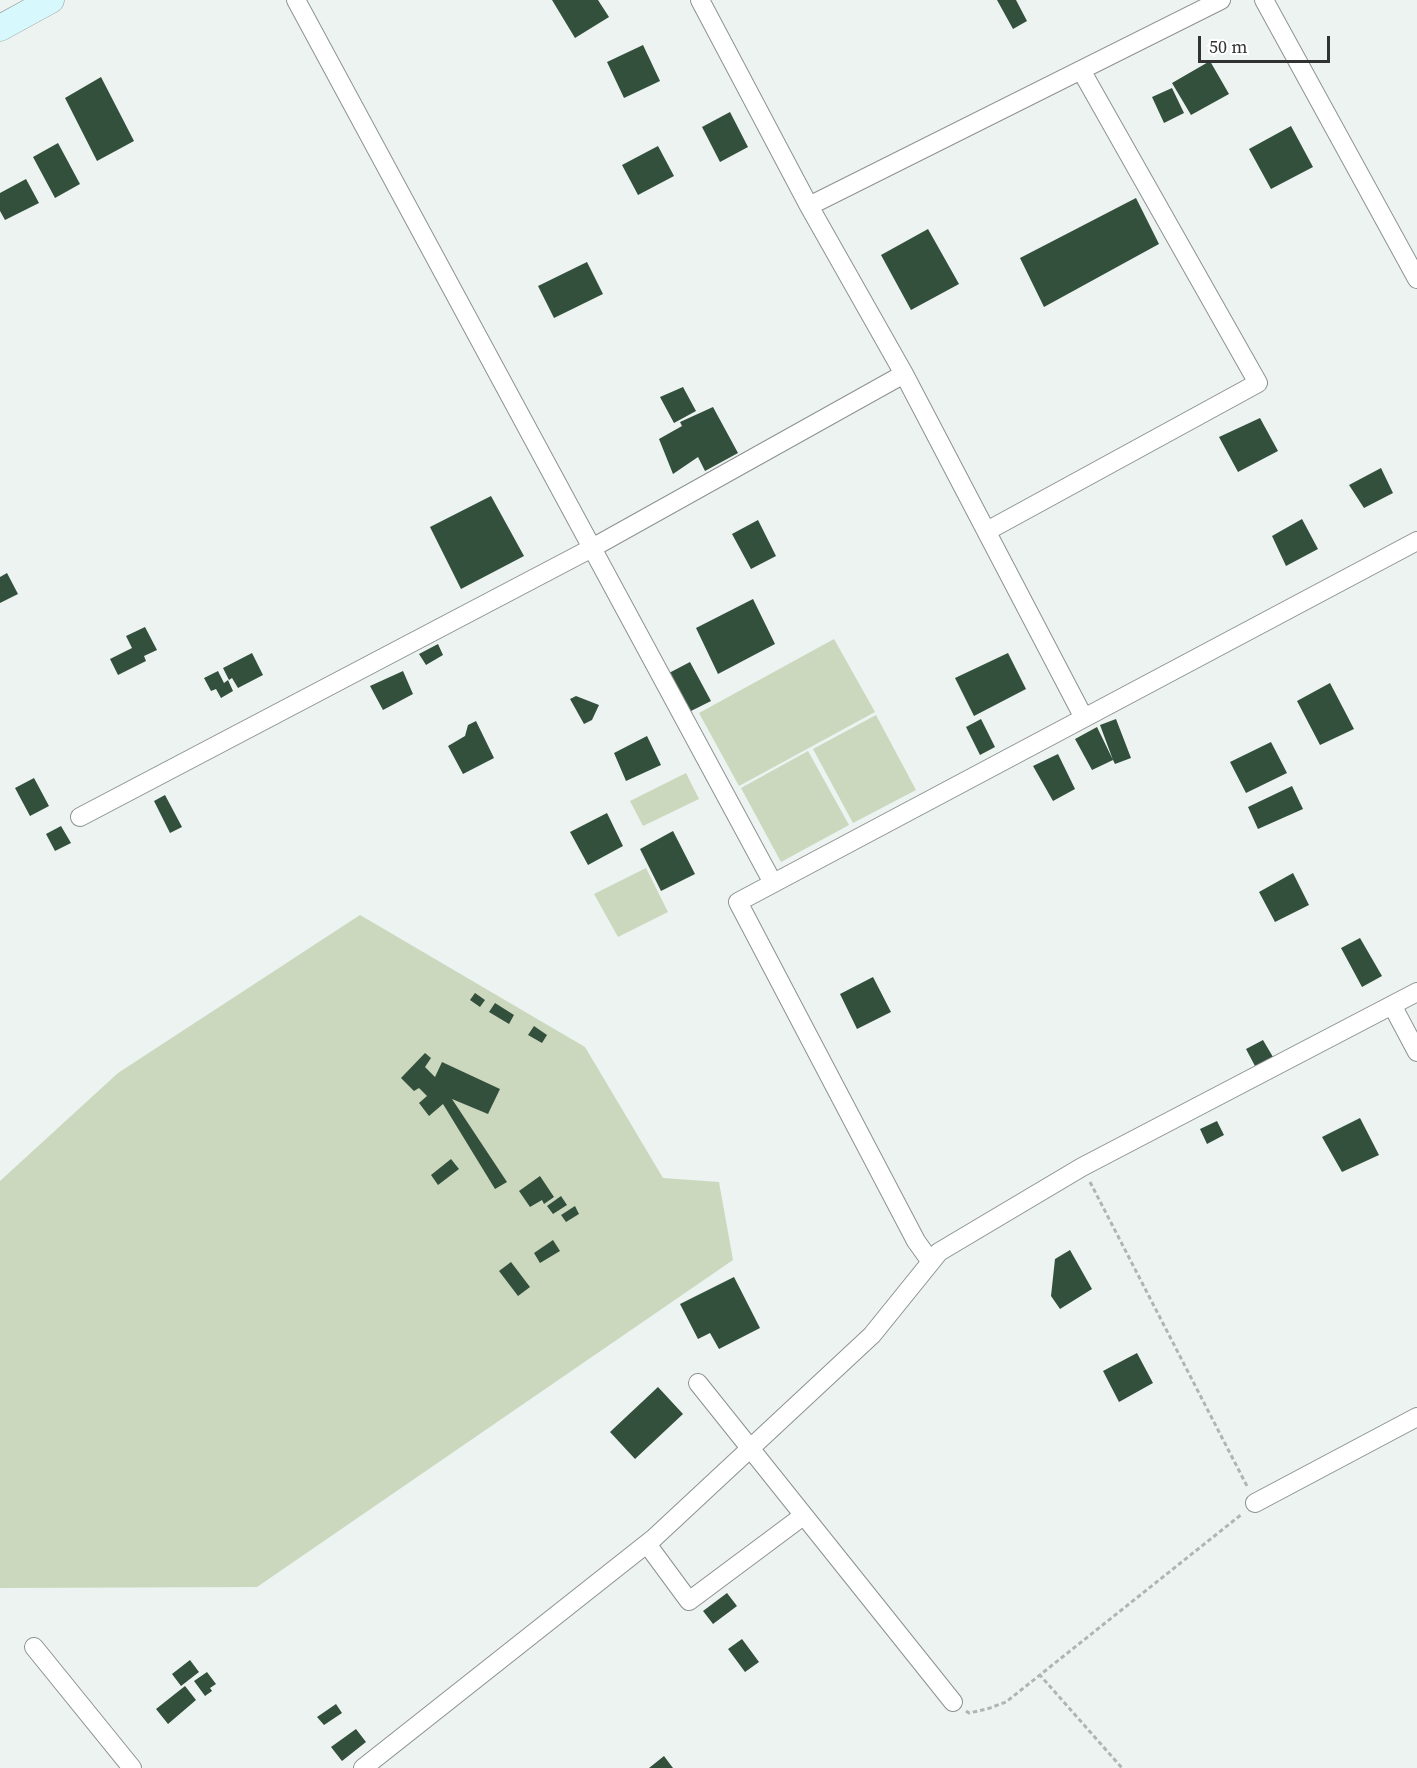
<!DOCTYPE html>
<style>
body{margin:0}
#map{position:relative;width:1417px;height:1768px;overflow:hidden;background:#ecf3f1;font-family:"Source Serif 4",serif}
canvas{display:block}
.scale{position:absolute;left:1198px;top:36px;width:132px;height:27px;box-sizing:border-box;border:3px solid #303332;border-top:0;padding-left:8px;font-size:18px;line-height:21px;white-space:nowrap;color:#303332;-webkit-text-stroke:4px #fff;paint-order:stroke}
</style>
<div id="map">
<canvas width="1417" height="1768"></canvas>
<div class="scale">50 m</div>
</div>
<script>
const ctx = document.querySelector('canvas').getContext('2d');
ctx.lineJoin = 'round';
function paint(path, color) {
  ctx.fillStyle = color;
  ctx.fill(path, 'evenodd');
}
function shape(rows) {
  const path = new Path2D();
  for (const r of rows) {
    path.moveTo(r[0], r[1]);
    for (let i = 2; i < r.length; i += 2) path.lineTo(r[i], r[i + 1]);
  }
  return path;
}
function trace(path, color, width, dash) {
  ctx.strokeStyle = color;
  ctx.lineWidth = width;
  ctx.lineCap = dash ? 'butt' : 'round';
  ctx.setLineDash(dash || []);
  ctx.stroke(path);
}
const green = shape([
 [834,639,875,712,739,786,699,713],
 [876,715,916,790,853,823,813,749],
 [808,751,849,825,781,862,741,788],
 [686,773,699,799,643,826,630,801],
 [646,868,668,912,618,937,594,894],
 [360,915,585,1047,663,1178,719,1182,733,1260,257,1587,0,1588,0,1181,118,1073]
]);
const building = shape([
 [552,0,598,0,609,17,575,38],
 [997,0,1016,0,1027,21,1013,29],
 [643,45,660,81,624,98,607,62],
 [1210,61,1229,94,1191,115,1172,83],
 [101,77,134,141,97,161,65,98],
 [1172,88,1184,113,1164,123,1152,97],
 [730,112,748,147,720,162,702,127],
 [1291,126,1313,167,1271,189,1249,149],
 [58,143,80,184,55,198,33,157],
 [658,146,674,176,638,195,622,165],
 [26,179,39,203,5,220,0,211,0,193],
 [1136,198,1159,244,1044,307,1020,258],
 [928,229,959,284,911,310,881,255],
 [587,262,603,294,554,318,538,286],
 [683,387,696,411,674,423,660,397],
 [713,407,738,453,705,471,698,457,673,474,659,439,682,426,680,422],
 [1260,418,1278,451,1238,472,1219,437],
 [1381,468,1393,493,1364,508,1349,485],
 [491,496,524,556,461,589,430,527],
 [1302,519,1318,549,1286,566,1272,536],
 [758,520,776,556,751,569,732,534],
 [7,573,18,594,0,603,0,577],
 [753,599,775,644,718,674,696,628],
 [145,627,157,650,144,656,146,661,118,675,110,659,132,648,126,636],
 [438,644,443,655,426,665,419,654],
 [252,653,263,675,238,688,232,678,229,680,223,668],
 [1008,653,1026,689,974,716,955,678],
 [690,662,711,701,689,712,669,673],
 [218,671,224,683,228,680,233,691,221,698,216,689,211,691,204,678],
 [403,671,413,694,383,710,370,686],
 [1330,683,1354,729,1320,745,1297,701],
 [576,696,599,705,592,720,584,724,570,699],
 [981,719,995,747,980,755,966,727],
 [1116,719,1131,758,1115,764,1113,760,1092,770,1075,739,1097,727,1113,760,1100,725],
 [476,721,494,758,463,774,448,746,465,736,468,725],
 [647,736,661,765,626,781,614,753],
 [1271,742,1287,773,1246,793,1230,762],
 [1058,754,1075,789,1053,801,1033,766],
 [34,778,49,806,30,816,15,788],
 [1292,786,1303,809,1258,829,1248,807],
 [165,795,182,827,170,833,154,801],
 [607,813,623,846,588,865,570,832],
 [61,826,71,843,55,851,46,834],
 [673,831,695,874,661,891,640,849],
 [1293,873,1309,905,1275,922,1259,892],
 [1360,938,1382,976,1362,987,1341,948],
 [873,977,891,1012,857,1029,840,994],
 [475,993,485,1000,480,1007,470,1000],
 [495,1003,514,1015,509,1024,489,1012],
 [534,1026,547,1035,542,1043,528,1035],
 [1263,1040,1273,1057,1255,1066,1246,1049],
 [425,1053,431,1058,425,1067,435,1077,442,1062,500,1089,488,1114,452,1099,507,1182,495,1189,443,1104,429,1116,419,1103,427,1096,419,1088,414,1091,401,1078],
 [1360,1118,1379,1155,1342,1172,1322,1137],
 [1217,1121,1224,1135,1207,1144,1200,1129],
 [451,1159,459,1169,438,1185,431,1175],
 [540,1176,554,1197,544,1204,542,1200,530,1207,519,1191],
 [561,1196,567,1205,553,1214,547,1206],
 [575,1206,579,1214,566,1222,561,1215],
 [553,1240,560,1251,540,1263,534,1253],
 [1070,1250,1092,1289,1060,1309,1051,1296,1055,1259],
 [511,1262,530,1287,518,1296,499,1271],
 [734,1277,760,1328,719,1349,710,1333,698,1339,680,1304],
 [1137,1353,1153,1383,1119,1402,1103,1371],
 [658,1387,683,1414,635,1459,610,1432],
 [727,1593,737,1606,713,1624,703,1611],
 [742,1639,759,1662,745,1672,728,1649],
 [190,1660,199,1672,181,1686,172,1674],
 [207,1672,216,1684,210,1688,212,1691,205,1696,194,1681],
 [185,1686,196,1700,168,1724,156,1709],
 [336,1704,342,1713,324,1725,317,1717],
 [356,1729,366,1742,342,1761,331,1747],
 [664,1756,673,1768,649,1768]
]);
const path = shape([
 [1090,1182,1248,1488],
 [1039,1674,1122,1768],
 [966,1711,969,1713,987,1709,1006,1702,1242,1514]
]);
const street = shape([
 [296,0,773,883],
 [700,0,809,206],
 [1264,0,1417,279],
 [987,531,1258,383,1081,70],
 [1084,718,904,374,809,206,1221,0],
 [80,817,592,548,904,374],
 [1392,1005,1417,1052],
 [931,1262,916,1241,738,902,1417,541],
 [698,1383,953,1702],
 [1255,1503,1417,1417],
 [647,1544,689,1601,803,1516],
 [34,1647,132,1768],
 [363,1768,654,1538,872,1335,939,1252,1082,1167,1417,992]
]);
const secondary = shape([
 [0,28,51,0]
]);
paint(green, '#cbd8be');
paint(building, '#33503d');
trace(street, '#8c9290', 20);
trace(secondary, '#8c9290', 27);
trace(path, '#b0b5b4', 3, [4.5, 3]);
trace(street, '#fff', 18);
trace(secondary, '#d7f9fd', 26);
</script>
